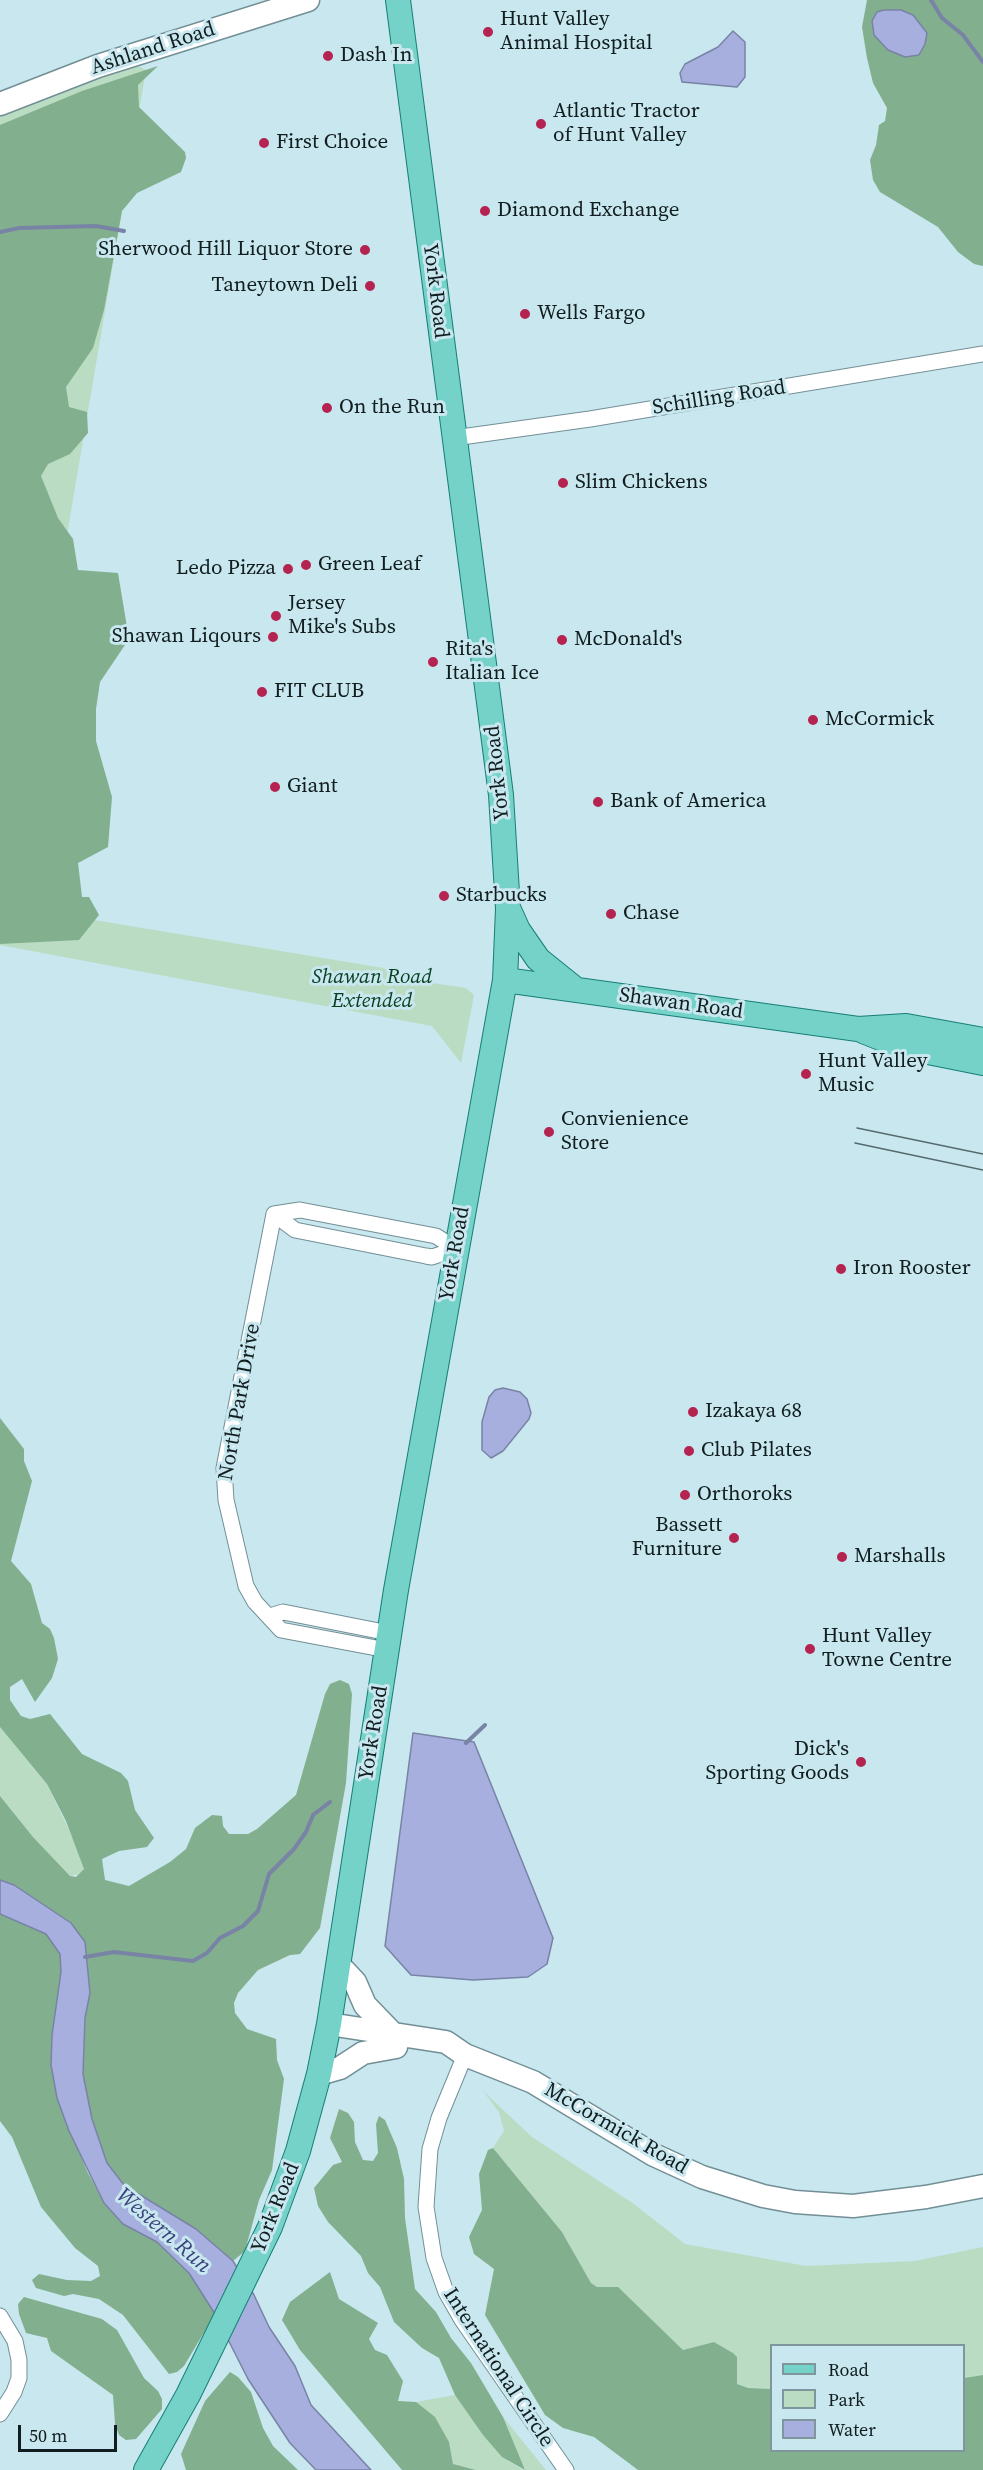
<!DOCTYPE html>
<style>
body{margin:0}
#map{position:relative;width:983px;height:2470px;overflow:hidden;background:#c8e7ef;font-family:"Source Serif 4",serif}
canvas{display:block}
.legend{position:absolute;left:770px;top:2344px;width:195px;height:108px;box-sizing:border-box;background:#c8e7ef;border:2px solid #7f969c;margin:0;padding:8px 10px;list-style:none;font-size:18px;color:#111d1f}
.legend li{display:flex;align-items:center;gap:12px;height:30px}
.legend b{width:30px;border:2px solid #7f969c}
.scale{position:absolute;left:18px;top:2425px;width:99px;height:27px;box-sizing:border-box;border:3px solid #111d1f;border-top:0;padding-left:8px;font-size:18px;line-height:21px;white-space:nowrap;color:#111d1f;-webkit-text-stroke:4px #c8e7ef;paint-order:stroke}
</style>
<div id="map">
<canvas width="983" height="2470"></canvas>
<ul class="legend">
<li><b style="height:8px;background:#75d2c8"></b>Road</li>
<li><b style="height:16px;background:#badcc2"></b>Park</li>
<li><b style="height:16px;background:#a6afde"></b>Water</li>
</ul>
<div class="scale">50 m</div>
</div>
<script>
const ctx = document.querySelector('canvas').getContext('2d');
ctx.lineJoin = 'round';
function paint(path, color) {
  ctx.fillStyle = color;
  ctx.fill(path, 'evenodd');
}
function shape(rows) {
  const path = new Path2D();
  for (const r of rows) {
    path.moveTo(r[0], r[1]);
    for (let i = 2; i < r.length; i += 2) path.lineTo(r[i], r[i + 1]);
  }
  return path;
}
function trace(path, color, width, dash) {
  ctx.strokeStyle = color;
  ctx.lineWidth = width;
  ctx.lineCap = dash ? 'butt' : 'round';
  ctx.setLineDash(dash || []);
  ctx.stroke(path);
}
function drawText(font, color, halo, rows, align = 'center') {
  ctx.font = font + ' "Source Serif 4",serif';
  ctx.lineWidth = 6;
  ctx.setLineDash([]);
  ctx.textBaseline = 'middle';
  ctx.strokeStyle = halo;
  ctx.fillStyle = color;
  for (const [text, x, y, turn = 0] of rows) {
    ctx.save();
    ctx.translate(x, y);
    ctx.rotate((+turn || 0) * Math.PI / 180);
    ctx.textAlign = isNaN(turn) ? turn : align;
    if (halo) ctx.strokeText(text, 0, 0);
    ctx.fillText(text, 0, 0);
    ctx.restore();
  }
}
const green = shape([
 [136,65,146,70,4,905,383,968,412,980,466,988,474,995,461,1063,432,1026,0,945,0,115],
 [0,1727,47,1784,79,1851,84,1869,81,1874,70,1876,66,1872,33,1837,0,1796],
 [483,2091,532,2137,634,2204,685,2244,806,2266,915,2261,983,2247,983,2375,964,2378,964,2346,772,2346,771,2389,748,2388,737,2384,737,2357,733,2353,714,2342,683,2350,618,2288,597,2287,591,2283,562,2232,493,2148,504,2131,499,2112],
 [455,2395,502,2457,523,2470,476,2470,453,2464,449,2442,416,2402],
 [503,2417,546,2470,525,2470]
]);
const forest = shape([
 [867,0,983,0,983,266,974,264,958,252,938,227,880,192,873,180,870,160,876,145,879,125,885,121,887,108,873,83,867,58,862,27],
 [158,66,138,85,139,107,185,152,186,158,181,172,137,193,122,211,104,310,93,348,66,387,69,407,87,412,88,433,70,454,48,464,41,476,58,518,73,539,78,570,118,573,129,639,100,682,96,709,96,741,112,797,108,847,78,863,82,897,89,897,99,915,79,940,0,944,0,125,82,91],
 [0,1418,24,1449,24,1461,32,1481,11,1561,31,1584,42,1623,50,1629,54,1638,58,1659,52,1678,35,1702,22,1679,10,1687,10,1700,21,1716,30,1719,50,1714,82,1754,121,1773,128,1781,135,1810,154,1838,147,1847,119,1851,102,1859,105,1880,129,1886,170,1862,186,1849,195,1828,212,1815,222,1816,223,1826,229,1834,248,1834,257,1829,296,1795,325,1694,330,1684,340,1680,349,1684,352,1694,346,1783,320,1928,300,1954,290,1955,258,1970,238,1993,234,2003,235,2013,247,2029,276,2039,277,2060,284,2079,272,2170,259,2200,245,2251,233,2261,196,2229,124,2185,107,2163,92,2119,83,2074,85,2018,90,1993,85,1942,71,1923,14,1885,0,1880,0,1796,33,1837,70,1876,76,1877,84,1869,66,1821,47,1784,0,1727],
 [0,1914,46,1934,60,1954,61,1972,52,2035,51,2065,57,2098,87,2171,104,2203,123,2224,157,2242,189,2273,215,2314,184,2366,177,2372,169,2374,123,2315,99,2299,73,2294,64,2296,36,2288,32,2280,39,2274,67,2280,91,2281,100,2276,98,2266,75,2248,41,2207,12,2137,0,2121],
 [339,2109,348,2113,354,2122,355,2142,363,2160,373,2161,378,2153,376,2124,379,2116,385,2120,397,2148,404,2179,405,2218,415,2289,436,2312,451,2338,471,2363,503,2417,525,2470,502,2457,483,2435,455,2395,439,2358,422,2348,394,2322,380,2287,368,2273,361,2256,328,2222,318,2206,314,2188,333,2165,342,2162,330,2138],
 [493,2148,562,2232,591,2283,597,2287,618,2287,683,2350,714,2342,733,2353,737,2357,737,2384,748,2388,771,2389,772,2450,964,2450,964,2378,983,2375,983,2470,638,2470,594,2437,563,2428,545,2415,485,2315,494,2269,474,2254,469,2237,482,2210,479,2174,488,2150],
 [330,2272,339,2299,378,2323,369,2339,375,2350,387,2355,403,2381,398,2401,416,2402,435,2417,449,2442,453,2464,476,2470,402,2470,300,2350,282,2320,290,2302],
 [24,2297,102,2319,117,2330,144,2378,158,2391,162,2399,162,2409,136,2439,126,2440,119,2435,115,2424,113,2395,51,2351,47,2338,26,2333,19,2314,18,2304],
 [230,2372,238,2377,251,2392,263,2428,273,2446,298,2470,186,2470,181,2454,205,2401]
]);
const water = shape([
 [884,10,901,10,913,15,927,33,925,44,919,55,905,57,888,50,874,35,872,21,877,12,884,10],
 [733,31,745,42,745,77,737,87,682,82,680,73,685,64,718,47,733,31],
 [503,1388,520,1392,527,1399,531,1413,529,1419,503,1451,491,1458,482,1450,482,1422,489,1397,495,1390,503,1388],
 [413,1733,474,1742,553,1938,547,1964,528,1977,473,1980,411,1975,385,1946,413,1733],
 [0,1880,14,1885,71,1923,85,1942,90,1993,85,2018,83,2074,92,2119,107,2163,124,2185,196,2229,233,2261,254,2295,269,2327,295,2366,311,2405,371,2470,316,2470,290,2443,248,2379,215,2314,189,2273,157,2242,123,2224,104,2203,69,2131,57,2098,51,2065,52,2035,61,1972,60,1954,46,1934,0,1914,0,1880]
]);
const stream = shape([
 [931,0,942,18,963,35,983,62],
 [0,232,19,228,96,226,124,231],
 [466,1743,485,1725],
 [85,1957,114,1952,193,1961,207,1953,220,1938,243,1926,258,1911,269,1874,294,1849,306,1832,313,1815,330,1802]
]);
const minor = shape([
 [454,438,590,419,983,354],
 [274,1214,224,1468,226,1500,246,1586,255,1602,281,1630,387,1650],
 [274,1214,295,1230,426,1256,432,1257,456,1249],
 [274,1214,300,1210,436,1236,456,1249],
 [270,1616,283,1612,389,1633],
 [465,2055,439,2118,430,2149,426,2207,434,2258,446,2292,462,2320,566,2470],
 [0,2316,15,2341,19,2360,19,2378,14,2392,0,2414]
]);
const secondary = shape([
 [0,104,98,66,308,0],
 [339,1965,355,1982,365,2005,392,2033],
 [329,2024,446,2042,465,2055,533,2082,654,2155,702,2177,763,2196,795,2202,853,2206,926,2197,983,2186],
 [319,2074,340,2068,363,2053,396,2047]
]);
const primary = shape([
 [509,910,518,930,538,959,574,988],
 [505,980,858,1029,906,1026,983,1040],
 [863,1031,903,1047,983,1063],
 [146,2470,188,2395,270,2227,298,2151,319,2074,329,2024,396,1590,505,980,508,909,501,795,398,0]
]);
const tram = shape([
 [857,1128,983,1154],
 [855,1143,983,1170]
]);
const markers = [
 [488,32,6,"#b52450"],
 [328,56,6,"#b52450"],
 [541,124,6,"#b52450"],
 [264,143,6,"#b52450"],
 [485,211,6,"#b52450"],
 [365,250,6,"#b52450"],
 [370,286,6,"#b52450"],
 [525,314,6,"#b52450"],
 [327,408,6,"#b52450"],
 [563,483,6,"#b52450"],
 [306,565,6,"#b52450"],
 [288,569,6,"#b52450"],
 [276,616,6,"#b52450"],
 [273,637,6,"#b52450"],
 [562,640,6,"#b52450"],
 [433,662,6,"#b52450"],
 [262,692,6,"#b52450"],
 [813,720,6,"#b52450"],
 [275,787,6,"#b52450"],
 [598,802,6,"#b52450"],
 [444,896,6,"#b52450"],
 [611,914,6,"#b52450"],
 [806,1074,6,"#b52450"],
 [549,1132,6,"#b52450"],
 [841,1269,6,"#b52450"],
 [693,1412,6,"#b52450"],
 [689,1451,6,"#b52450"],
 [685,1495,6,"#b52450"],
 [734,1538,6,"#b52450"],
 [842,1557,6,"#b52450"],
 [810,1649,6,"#b52450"],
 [861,1762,6,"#b52450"]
];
const poiNames = [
 ["Hunt Valley",500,20],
 ["Animal Hospital",500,44],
 ["Dash In",340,56],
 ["Atlantic Tractor",553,112],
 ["of Hunt Valley",553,136],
 ["First Choice",276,143],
 ["Diamond Exchange",497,211],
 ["Sherwood Hill Liquor Store",353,250,"right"],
 ["Taneytown Deli",358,286,"right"],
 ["Wells Fargo",537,314],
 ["On the Run",339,408],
 ["Slim Chickens",575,483],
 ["Green Leaf",318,565],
 ["Ledo Pizza",276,569,"right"],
 ["Jersey",288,604],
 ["Mike's Subs",288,628],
 ["Shawan Liqours",261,637,"right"],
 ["McDonald's",574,640],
 ["Rita's",445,650],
 ["Italian Ice",445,674],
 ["FIT CLUB",274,692],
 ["McCormick",825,720],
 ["Giant",287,787],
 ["Bank of America",610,802],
 ["Starbucks",456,896],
 ["Chase",623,914],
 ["Hunt Valley",818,1062],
 ["Music",818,1086],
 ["Convienience",561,1120],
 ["Store",561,1144],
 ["Iron Rooster",853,1269],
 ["Izakaya 68",705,1412],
 ["Club Pilates",701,1451],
 ["Orthoroks",697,1495],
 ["Bassett",722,1526,"right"],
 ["Furniture",722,1550,"right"],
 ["Marshalls",854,1557],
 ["Hunt Valley",822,1637],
 ["Towne Centre",822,1661],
 ["Dick's",849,1750,"right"],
 ["Sporting Goods",849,1774,"right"]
];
const streetNames = [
 ["Ashland Road",153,49,-18],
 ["York Road",435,291,83],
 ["Schilling Road",719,398,-9],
 ["York Road",498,773,-96],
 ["Shawan Road",681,1004,8],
 ["York Road",455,1254,-80],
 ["North Park Drive",240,1402,-80],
 ["York Road",374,1733,-81],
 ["McCormick Road",616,2129,30],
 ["York Road",276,2208,-68],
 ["International Circle",498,2368,57]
];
const parkNames = [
 ["Shawan Road",372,978],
 ["Extended",372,1002]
];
const waterNames = [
 ["Western Run",163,2231,41]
];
paint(green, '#badcc2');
paint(forest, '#82af8d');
paint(water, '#a6afde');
trace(water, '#7983a5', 1.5);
trace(stream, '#7983a5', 4);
trace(minor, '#738f96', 17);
trace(secondary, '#738f96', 25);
trace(primary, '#167f75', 26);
trace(minor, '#fff', 15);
trace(secondary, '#fff', 22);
trace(primary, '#75d2c8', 24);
trace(tram, '#56696d', 1.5);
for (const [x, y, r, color] of markers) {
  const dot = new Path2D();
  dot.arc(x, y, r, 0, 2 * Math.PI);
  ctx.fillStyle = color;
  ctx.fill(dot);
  trace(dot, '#c8e7ef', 2);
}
drawText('21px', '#111d1f', '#c8e7ef', poiNames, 'left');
drawText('21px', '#111d1f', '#c8e7ef', streetNames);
drawText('italic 21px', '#083f1f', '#c8e7ef', parkNames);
drawText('italic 22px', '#3c437e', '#c8e7ef', waterNames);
</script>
